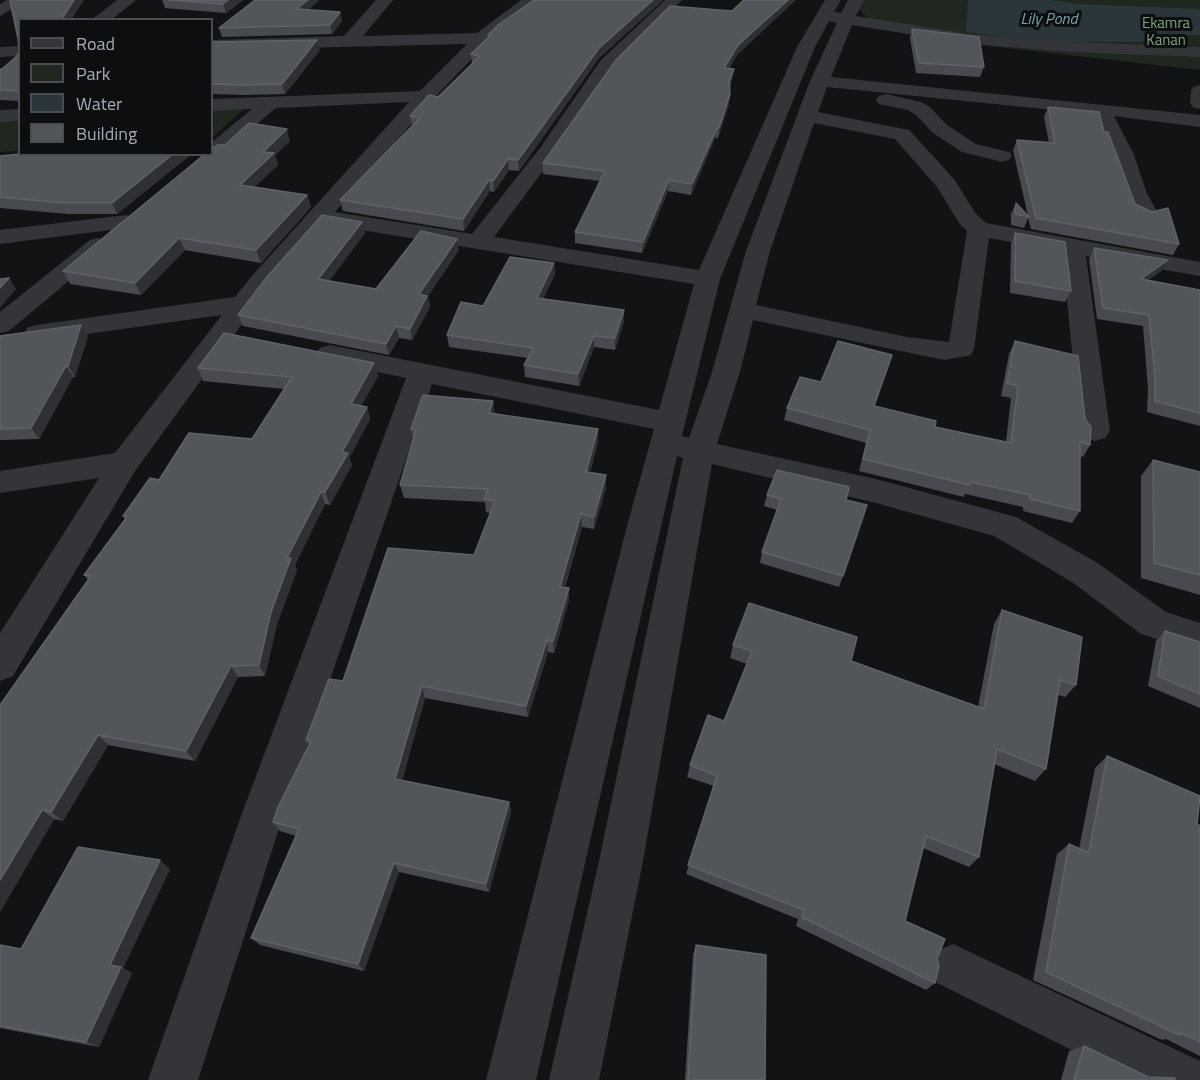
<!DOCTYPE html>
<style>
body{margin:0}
#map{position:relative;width:1200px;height:1080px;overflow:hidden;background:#121314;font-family:"Titillium Web",sans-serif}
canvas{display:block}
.legend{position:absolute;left:18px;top:18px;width:195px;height:138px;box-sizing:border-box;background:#0d0e0f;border:2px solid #494d51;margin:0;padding:8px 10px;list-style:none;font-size:18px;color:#a4acb4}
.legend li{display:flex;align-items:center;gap:12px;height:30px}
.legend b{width:30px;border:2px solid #494d51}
</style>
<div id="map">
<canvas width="1200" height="1080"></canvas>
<ul class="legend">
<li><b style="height:8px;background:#333539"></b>Road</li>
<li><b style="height:16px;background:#1f271f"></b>Park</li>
<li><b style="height:16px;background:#2b363a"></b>Water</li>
<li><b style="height:16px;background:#52555a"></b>Building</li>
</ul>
</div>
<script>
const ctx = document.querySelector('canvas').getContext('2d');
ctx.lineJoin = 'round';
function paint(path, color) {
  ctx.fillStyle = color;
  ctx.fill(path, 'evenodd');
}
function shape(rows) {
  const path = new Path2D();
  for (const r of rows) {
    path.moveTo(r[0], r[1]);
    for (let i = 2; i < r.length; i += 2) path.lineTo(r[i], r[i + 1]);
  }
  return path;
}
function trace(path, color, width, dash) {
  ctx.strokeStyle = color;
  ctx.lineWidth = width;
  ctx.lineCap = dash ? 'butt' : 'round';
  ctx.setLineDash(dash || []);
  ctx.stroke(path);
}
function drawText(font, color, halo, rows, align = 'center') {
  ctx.font = font + ' "Titillium Web",sans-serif';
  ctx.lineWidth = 6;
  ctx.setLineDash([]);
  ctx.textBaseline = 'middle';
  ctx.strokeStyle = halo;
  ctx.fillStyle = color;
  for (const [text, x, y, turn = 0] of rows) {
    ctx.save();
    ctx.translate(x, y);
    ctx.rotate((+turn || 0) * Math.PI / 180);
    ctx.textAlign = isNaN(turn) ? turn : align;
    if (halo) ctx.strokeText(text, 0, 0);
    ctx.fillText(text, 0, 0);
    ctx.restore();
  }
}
const green = shape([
 [857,0,1200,0,1200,70,989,46,992,38,868,19,856,7],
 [246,107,212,138,212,109],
 [19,118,19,151,0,152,0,119]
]);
const water = shape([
 [968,0,1052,0,1078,4,1200,9,1200,35,1176,35,1140,42,1052,42,966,32]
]);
const minor = shape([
 [7,0,27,0,0,16,0,4,7,0],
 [117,0,136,0,111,20,91,20,117,0],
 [376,0,393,0,363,36,477,33,521,0,539,0,497,33,432,100,335,212,472,234,540,148,601,60,665,0,682,0,614,68,554,156,494,237,699,270,797,47,825,0,841,0,834,12,841,13,848,0,864,0,856,16,970,34,1073,42,1200,47,1200,57,1073,52,970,44,852,25,831,77,1200,115,1200,127,1114,116,1134,155,1147,194,1158,213,1155,218,1147,220,1139,218,1125,194,1114,155,1093,114,827,87,818,112,909,130,954,179,976,214,986,223,1200,262,1200,276,1086,256,1110,431,1105,438,1095,441,1085,438,1080,431,1062,251,989,238,974,349,971,355,944,360,753,320,740,372,717,444,876,479,1016,517,1096,562,1166,612,1200,623,1200,653,1141,634,1072,582,994,536,876,503,712,464,643,861,599,1080,549,1080,599,861,683,458,677,456,536,1080,486,1080,627,526,654,429,432,384,283,816,198,1080,148,1080,241,816,406,378,320,360,316,354,320,348,330,345,659,410,694,284,324,224,269,287,135,471,13,676,0,681,0,633,99,478,0,493,0,471,115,453,222,315,37,341,28,339,24,333,28,327,37,325,235,297,251,277,409,102,276,108,219,156,212,158,203,154,212,154,212,142,252,109,212,111,212,99,420,91,467,44,212,50,212,40,344,36,376,0],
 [829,21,837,23,810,81,746,251,712,372,689,438,682,436,720,279,815,47,829,21],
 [814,123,895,139,937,187,959,223,967,231,949,342,907,337,756,305,770,251,814,123],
 [20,46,20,56,0,57,0,47,20,46],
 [1200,85,1200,109,1193,107,1190,103,1191,91,1193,87,1200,85],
 [886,94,921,102,930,107,947,125,976,144,1009,152,1012,156,1009,160,1002,162,962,152,933,133,916,115,908,110,879,104,876,100,879,96,886,94],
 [20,109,20,121,0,122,0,110,20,109],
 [126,215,134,217,137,222,134,227,0,244,0,230,126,215],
 [98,238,106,240,110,245,106,250,9,331,0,333,0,312,90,240,98,238],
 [953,944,1200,1061,1200,1080,1132,1080,937,983,930,967,937,951,953,944]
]);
const wall = shape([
 [162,0,243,0,226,13,165,8],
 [534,0,663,0,599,58,519,171,509,170,494,192,490,191,464,231,343,211,340,200,412,126,410,116,438,97,472,64,471,54,488,38,488,35],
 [308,10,340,12,342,21,332,34,222,37,219,28],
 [732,11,737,55,729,69,734,69,732,79,730,88,729,104,718,138,715,138,691,195,668,191,642,253,575,243,575,232,600,181,543,174,543,163],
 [20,20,20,101,0,100,0,69,2,69,17,56,19,52],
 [912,29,984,67,980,77,916,73,910,38],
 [212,42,320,50,285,94,245,95,212,94],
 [1048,107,1104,132,1135,204,1179,244,1173,255,1031,229,1028,218,1024,228,1011,225,1011,214,1016,203,1028,216,1013,150,1017,140,1049,143,1044,117],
 [290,141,275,155,278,165,254,187,307,195,311,207,261,263,185,250,141,295,70,284,63,271,225,145],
 [20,154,188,154,189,156,117,214,69,214,0,208,0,156],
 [365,233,329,281,376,289,459,250,428,296,430,307,412,340,399,338,389,355,243,326,238,315],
 [1015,233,1071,291,1065,302,1010,293,1011,244],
 [1094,248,1161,271,1148,280,1200,290,1200,426,1147,412,1148,389,1143,326,1097,319,1089,259],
 [554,263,555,274,543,299,624,310,624,321,615,350,594,347,579,386,525,377,524,365,528,358,449,347,447,335,483,306],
 [81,325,88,336,75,377,73,377,39,439,0,440,0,336],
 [1015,341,1085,419,1090,445,1083,457,1080,456,1080,511,1072,523,1023,511,1023,507,965,494,964,497,859,471,866,443,784,420,787,408,874,406,935,427,1006,442,1011,398,1001,396,1009,354],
 [374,363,378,376,361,406,367,407,370,419,349,458,352,465,330,505,325,504,295,565,297,570,277,624,265,676,238,677,195,761,108,745,63,821,54,819,0,912,0,705,88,580,84,575,125,520,123,516,159,480,252,439,284,389,203,381,198,368],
 [494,414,598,442,590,472,606,475,606,488,594,529,582,527,565,587,569,600,554,653,548,652,528,717,425,698,402,780,509,802,511,812,489,892,399,872,364,971,260,945,251,938,296,836,280,831,273,822,309,745,306,740,343,681,474,555,490,513,486,512,485,502,404,498,400,485,413,439,411,429],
 [1153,460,1200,472,1200,595,1141,578,1141,476],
 [767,495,846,500,843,576,839,587,760,563,762,552,777,510,764,506],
 [1002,610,1076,685,1065,697,1058,695,1046,769,1035,781,994,764,979,857,969,867,923,848,905,921,937,959,935,983,926,990,796,926,798,919,686,874,714,786,687,777,690,765,724,721,747,664,730,658,733,645,851,661,978,707,994,624],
 [1165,631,1200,642,1200,708,1148,686,1156,641],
 [1107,756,1200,826,1200,1056,1166,1039,1162,1040,1033,980,1057,854,1069,844,1079,849,1095,768],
 [170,869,123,968,132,973,99,1047,0,1028,0,945,21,949],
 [696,945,765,1080,685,1080,693,954],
 [1084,1046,1148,1077,1175,1080,1061,1080,1069,1051]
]);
const shadedWall = shape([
 [74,0,84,0,71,20,61,20],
 [228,0,243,0,226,13,223,4],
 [308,0,320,0,299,18,296,9],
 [653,0,663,0,599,58,519,171,518,160,599,48],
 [788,0,796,0,737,55,723,78,724,68,738,45],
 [340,12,342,21,332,34,330,25],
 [317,40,320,50,285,94,282,84],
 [734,69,732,79,728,92,729,82],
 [730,94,729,104,718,138,719,128],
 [717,128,715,138,691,195,692,184],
 [287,129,290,141,275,155,278,165,244,197,240,185,263,152],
 [173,154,188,154,189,156,117,214,112,203],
 [508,159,509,170,494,192,493,181],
 [489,180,490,191,464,231,463,219],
 [669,180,668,191,642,253,643,242],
 [307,195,311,207,261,263,256,250],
 [362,222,365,233,322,290,318,279],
 [179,238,185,250,141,295,135,283],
 [457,239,459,250,428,296,430,307,412,340,410,329,419,294],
 [1168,260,1161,271,1134,290,1141,279],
 [554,263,555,274,538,309,537,298],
 [9,278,16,289,0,308,0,288],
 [624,310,624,321,615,350,615,338],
 [81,325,88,336,75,377,68,366],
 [396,326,399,338,389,355,386,344],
 [594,336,594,347,579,386,578,374],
 [374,363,378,376,355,417,351,404],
 [66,366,73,377,39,439,31,428],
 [493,401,495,414,489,413],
 [367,407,370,419,349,458,352,465,330,505,325,492,342,452],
 [598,429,598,442,586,485,586,472],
 [606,475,606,488,594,529,594,517],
 [321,492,325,504,295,565,297,570,277,624,265,676,259,665,271,612,287,558],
 [581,514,582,527,561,599,560,587],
 [569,588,569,600,554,653,553,641],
 [547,640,548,652,528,717,526,706],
 [231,666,238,677,195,761,186,751],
 [422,686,425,698,400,789,395,779],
 [98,735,108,745,63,821,51,812],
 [509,802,511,812,489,892,486,884],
 [42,810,54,819,0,912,0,880],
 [160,860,170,869,123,968,132,973,99,1047,86,1042,110,965],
 [394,863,399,872,364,971,358,964]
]);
const building = shape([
 [11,0,74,0,61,20,20,20,20,91,0,90,0,69,2,69,17,56,19,52,18,38,10,1,11,0],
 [169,0,228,0,223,4,169,0],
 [255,0,308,0,296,9,340,12,330,25,219,28,255,0],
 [534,0,653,0,599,48,518,160,508,159,493,181,489,180,463,219,340,200,420,118,410,116,429,95,438,97,480,56,471,54,491,35,488,35,498,25,534,0],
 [744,0,788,0,738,45,724,68,734,69,729,82,730,94,719,128,717,128,692,184,669,180,643,242,575,232,605,171,543,163,616,60,670,6,732,11,744,0],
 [912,29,979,37,984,67,919,63,912,29],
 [317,40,282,84,242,85,212,84,212,42,317,40],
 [1048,107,1099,112,1104,132,1108,132,1135,204,1152,212,1168,208,1179,244,1036,218,1017,140,1055,143,1048,107],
 [249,123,287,129,263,152,274,153,240,185,307,195,256,250,179,238,135,283,63,271,205,154,212,154,212,149,217,145,225,145,249,123],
 [20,154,173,154,112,203,63,203,0,197,0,156,20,154],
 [1016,203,1029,217,1015,214,1016,203],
 [322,215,362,222,318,279,376,289,421,231,457,239,419,294,427,296,410,329,396,326,386,344,238,315,267,277,322,215],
 [1015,233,1065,242,1071,291,1015,281,1015,233],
 [1094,248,1168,260,1141,279,1200,290,1200,413,1155,401,1155,377,1149,315,1103,308,1094,248],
 [510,257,554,263,537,298,624,310,615,338,594,336,578,374,524,365,533,348,447,335,461,302,483,306,510,257],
 [9,278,0,288,0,279,9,278],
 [81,325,68,366,66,366,31,428,0,429,0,336,81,325],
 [224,333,374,363,351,404,367,407,342,452,348,453,325,492,321,492,287,558,291,558,271,612,259,665,231,666,186,751,98,735,51,812,42,810,0,880,0,705,91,576,84,575,127,517,123,516,150,478,159,480,189,433,252,439,292,377,198,368,224,333],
 [838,341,892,355,874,406,936,421,935,427,1011,443,1018,386,1007,383,1015,341,1078,356,1085,419,1091,427,1090,445,1080,442,1080,511,1030,499,1030,495,971,482,970,485,863,459,870,430,787,408,800,377,821,382,838,341],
 [423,395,493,401,489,413,598,429,586,472,606,475,594,517,581,514,560,587,569,588,553,641,547,640,526,706,422,686,395,779,509,802,486,884,394,863,358,964,251,938,299,829,273,822,278,807,311,741,306,740,329,679,343,681,388,548,474,555,495,501,484,499,488,489,400,485,416,430,411,429,423,395],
 [1153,460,1200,472,1200,575,1154,563,1153,460],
 [777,470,849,487,846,500,867,505,843,576,762,552,781,499,767,495,777,470],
 [749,603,857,637,851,661,984,709,1002,610,1082,637,1076,685,1060,680,1046,769,997,749,979,857,926,836,905,921,945,939,937,959,939,965,935,983,802,917,804,910,688,865,717,776,690,765,708,715,724,721,752,651,733,645,749,603],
 [1165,631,1200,642,1200,694,1158,676,1165,631],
 [1107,756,1200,796,1197,824,1200,826,1200,1042,1179,1032,1179,1035,1046,972,1069,844,1089,853,1107,756],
 [78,847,160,860,110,965,121,967,86,1042,0,1026,0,945,21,949,78,847],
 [696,945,766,955,765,1080,688,1080,696,945],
 [1084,1046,1148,1077,1175,1078,1175,1080,1074,1080,1084,1046]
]);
const farParknames = [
 ["Ekamra",1166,24],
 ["Kanan",1166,41]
];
const farWaternames = [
 ["Lily Pond",1049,20]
];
paint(green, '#1f271f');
paint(water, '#2b363a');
paint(minor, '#333539');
paint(wall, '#484a4f');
paint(shadedWall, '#2e3033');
paint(building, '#52555a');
trace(building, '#5f6268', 1.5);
drawText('15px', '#80a07b', '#0d0e0f', farParknames);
drawText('italic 16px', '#7ba2b0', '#0d0e0f', farWaternames);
</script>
